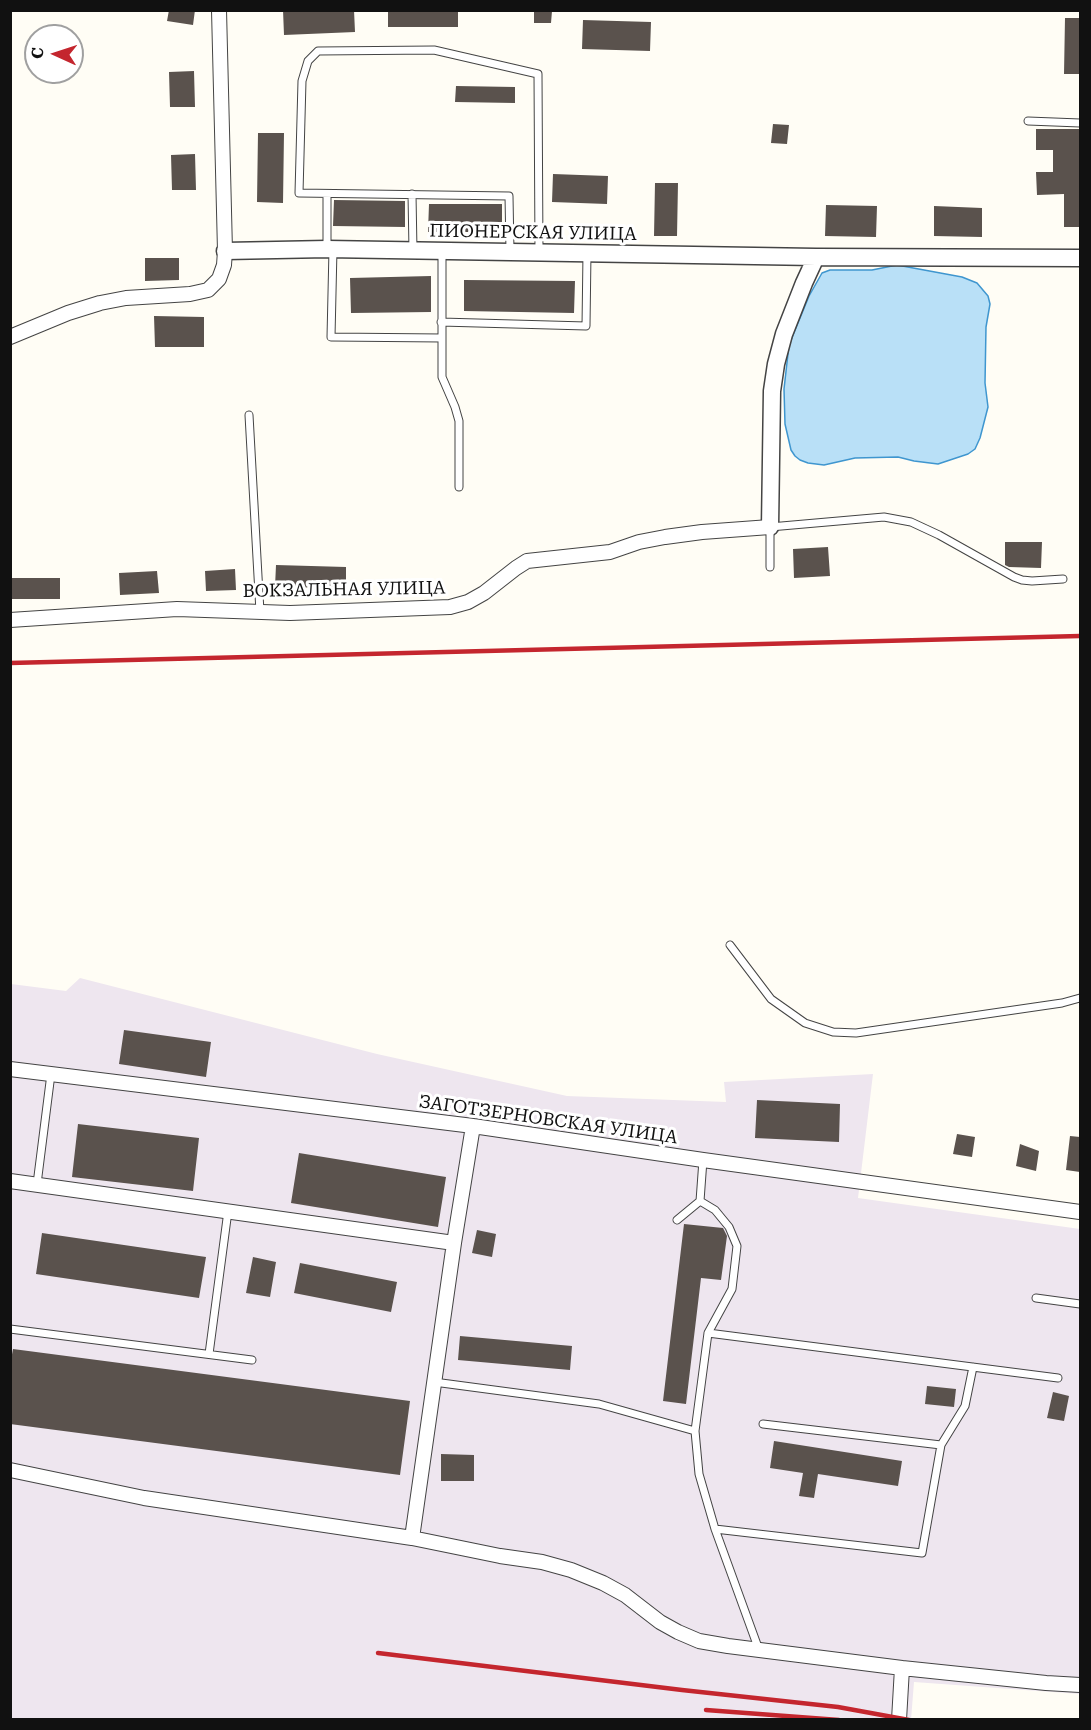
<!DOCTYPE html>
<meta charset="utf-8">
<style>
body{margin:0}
#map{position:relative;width:1091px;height:1730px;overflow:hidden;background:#fffdf5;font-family:"Roboto Serif",serif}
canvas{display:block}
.frame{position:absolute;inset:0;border:12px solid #111;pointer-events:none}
.north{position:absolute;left:24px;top:24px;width:60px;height:60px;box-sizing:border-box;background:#fff;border:2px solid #a0a0a0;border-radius:50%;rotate:273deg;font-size:16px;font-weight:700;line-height:24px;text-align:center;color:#111}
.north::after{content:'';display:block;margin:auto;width:21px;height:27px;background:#c4262e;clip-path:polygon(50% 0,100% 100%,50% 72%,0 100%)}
</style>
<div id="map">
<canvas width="1091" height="1730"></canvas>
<div class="frame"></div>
<div class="north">С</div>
</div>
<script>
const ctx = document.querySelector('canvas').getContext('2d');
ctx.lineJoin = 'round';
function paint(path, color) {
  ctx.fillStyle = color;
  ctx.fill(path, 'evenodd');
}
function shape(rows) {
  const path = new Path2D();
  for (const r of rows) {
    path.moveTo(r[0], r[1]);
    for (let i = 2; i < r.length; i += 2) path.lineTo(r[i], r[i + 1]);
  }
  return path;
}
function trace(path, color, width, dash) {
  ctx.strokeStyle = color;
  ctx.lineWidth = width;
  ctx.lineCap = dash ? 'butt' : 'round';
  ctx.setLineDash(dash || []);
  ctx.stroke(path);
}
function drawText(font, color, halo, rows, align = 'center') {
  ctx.font = font + ' "Roboto Serif",serif';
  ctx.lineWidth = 6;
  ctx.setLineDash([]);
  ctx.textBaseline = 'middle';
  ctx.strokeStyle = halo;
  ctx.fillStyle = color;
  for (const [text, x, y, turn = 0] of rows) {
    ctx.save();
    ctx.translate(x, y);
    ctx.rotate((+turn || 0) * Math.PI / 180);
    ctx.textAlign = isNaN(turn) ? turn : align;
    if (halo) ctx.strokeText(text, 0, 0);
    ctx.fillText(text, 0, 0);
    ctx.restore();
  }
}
const industrial = shape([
 [80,978,377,1054,567,1096,726,1102,724,1082,873,1074,858,1198,1080,1229,1080,1694,914,1682,911,1720,11,1720,11,984,66,991]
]);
const water = shape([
 [897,265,962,277,977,283,988,296,990,304,986,327,985,383,988,407,980,438,975,449,968,454,938,464,914,461,898,457,855,458,824,465,808,463,800,460,795,456,791,450,785,424,784,389,789,345,809,296,822,273,830,270,872,270,897,265]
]);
const building = shape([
 [169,10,195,10,193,25,167,21],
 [283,10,354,10,355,32,284,35],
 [388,10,458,10,458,27,388,27],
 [534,10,552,11,551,23,534,23],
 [1065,18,1080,18,1080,74,1064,74],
 [583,20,651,22,650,51,582,49],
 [194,71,195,107,170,107,169,72],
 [456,86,515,87,515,103,455,102],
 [773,124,789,125,787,144,771,143],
 [1036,129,1080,129,1080,227,1064,227,1064,194,1037,195,1036,172,1053,172,1053,150,1036,150],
 [258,133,284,133,283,203,257,202],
 [195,154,196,190,172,190,171,155],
 [553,174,608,176,607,204,552,202],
 [655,183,678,183,677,236,654,236],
 [334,200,405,201,405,227,333,226],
 [429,204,502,204,502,232,428,232],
 [826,205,877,206,876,237,825,236],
 [934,206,982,208,982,237,934,236],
 [145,258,179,258,179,280,145,281],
 [431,276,431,312,351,313,350,278],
 [464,280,575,281,574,313,464,311],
 [154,316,204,317,204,347,155,347],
 [1005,542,1042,542,1041,568,1009,567,1005,565],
 [828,547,830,576,794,578,793,549],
 [276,565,346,567,346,588,275,587],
 [235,569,236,590,206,591,205,571],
 [157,571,159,593,120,595,119,573],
 [10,578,60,578,60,599,10,599],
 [124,1030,211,1042,206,1077,119,1064],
 [757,1100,840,1104,839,1142,755,1138],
 [78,1124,199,1138,193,1191,72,1177],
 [957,1134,975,1137,972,1157,953,1154],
 [1070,1136,1080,1137,1080,1172,1066,1170],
 [1020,1144,1039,1151,1036,1171,1016,1166],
 [299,1153,446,1177,438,1227,291,1203],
 [684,1224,723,1228,727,1236,721,1280,701,1278,686,1404,663,1401],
 [477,1230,496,1234,492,1257,472,1253],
 [42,1233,206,1257,199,1298,36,1274],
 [253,1257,276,1262,270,1297,246,1293],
 [300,1263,397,1282,391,1312,294,1293],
 [460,1336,572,1346,570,1370,458,1360],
 [13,1349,410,1401,400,1475,10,1424,10,1365],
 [927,1386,956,1389,954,1407,925,1404],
 [1053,1392,1069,1396,1064,1421,1047,1418],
 [774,1441,902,1461,898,1486,818,1474,814,1498,799,1496,803,1473,770,1468],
 [441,1454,474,1455,474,1481,441,1481]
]);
const service = shape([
 [1028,121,1080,123],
 [412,194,413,251],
 [327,249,327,194],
 [333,249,331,337,442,338],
 [442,251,442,377,455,407,459,421,459,487],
 [510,251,509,196,299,193,302,81,308,61,318,51,434,50,538,74,539,253],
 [441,322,586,326,587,253],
 [249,415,260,612],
 [770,567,770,527,884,517,911,522,939,535,1014,577,1022,580,1032,581,1063,579],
 [730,945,771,999,805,1023,833,1032,856,1033,1062,1003,1080,998],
 [703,1160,700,1201,715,1210,729,1227,737,1246,732,1289,708,1333],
 [37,1184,51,1074],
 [677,1220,700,1201],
 [1036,1298,1080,1304],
 [10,1329,252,1360],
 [209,1354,228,1211],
 [434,1382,599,1404,695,1431,708,1333,1058,1378],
 [763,1424,941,1445],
 [695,1431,699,1474,715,1529,759,1650],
 [715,1529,922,1553,941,1445,965,1406,973,1367]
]);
const minor = shape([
 [10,337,68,313,100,303,126,298,190,294,208,290,219,279,224,265,225,251,219,10],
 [10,620,177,609,290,613,450,607,468,602,484,593,516,568,527,561,610,552,639,542,665,537,702,532,770,527],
 [10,1069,473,1126,703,1160,1080,1212],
 [10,1181,454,1243,473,1126],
 [10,1470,144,1498,412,1538,500,1556,542,1562,571,1570,603,1583,625,1595,660,1622,678,1632,699,1641,728,1646,902,1668],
 [412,1538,454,1243],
 [899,1720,902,1668,1046,1683,1080,1685]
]);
const tertiary = shape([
 [225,251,327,249,816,257,1080,258],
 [770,527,772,391,776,364,784,334,804,283,816,257]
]);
const rail = shape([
 [10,663,1080,636],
 [378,1653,682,1690,838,1707,909,1720],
 [706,1710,839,1720]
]);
const streetNames = [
 ["ПИОНЕРСКАЯ УЛИЦА",533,233,1],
 ["ВОКЗАЛЬНАЯ УЛИЦА",344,590,-1],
 ["ЗАГОТЗЕРНОВСКАЯ УЛИЦА",548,1120,8]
];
paint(industrial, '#eee6ef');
paint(water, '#b9e0f7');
trace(water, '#3f96cf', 1.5);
paint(building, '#5a524d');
trace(service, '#444', 9);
trace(minor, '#444', 16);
trace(tertiary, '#444', 19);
trace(service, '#fff', 7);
trace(minor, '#fff', 14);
trace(tertiary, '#fff', 16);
trace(rail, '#c4262e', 4.5);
drawText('18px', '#111', '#fff', streetNames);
</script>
